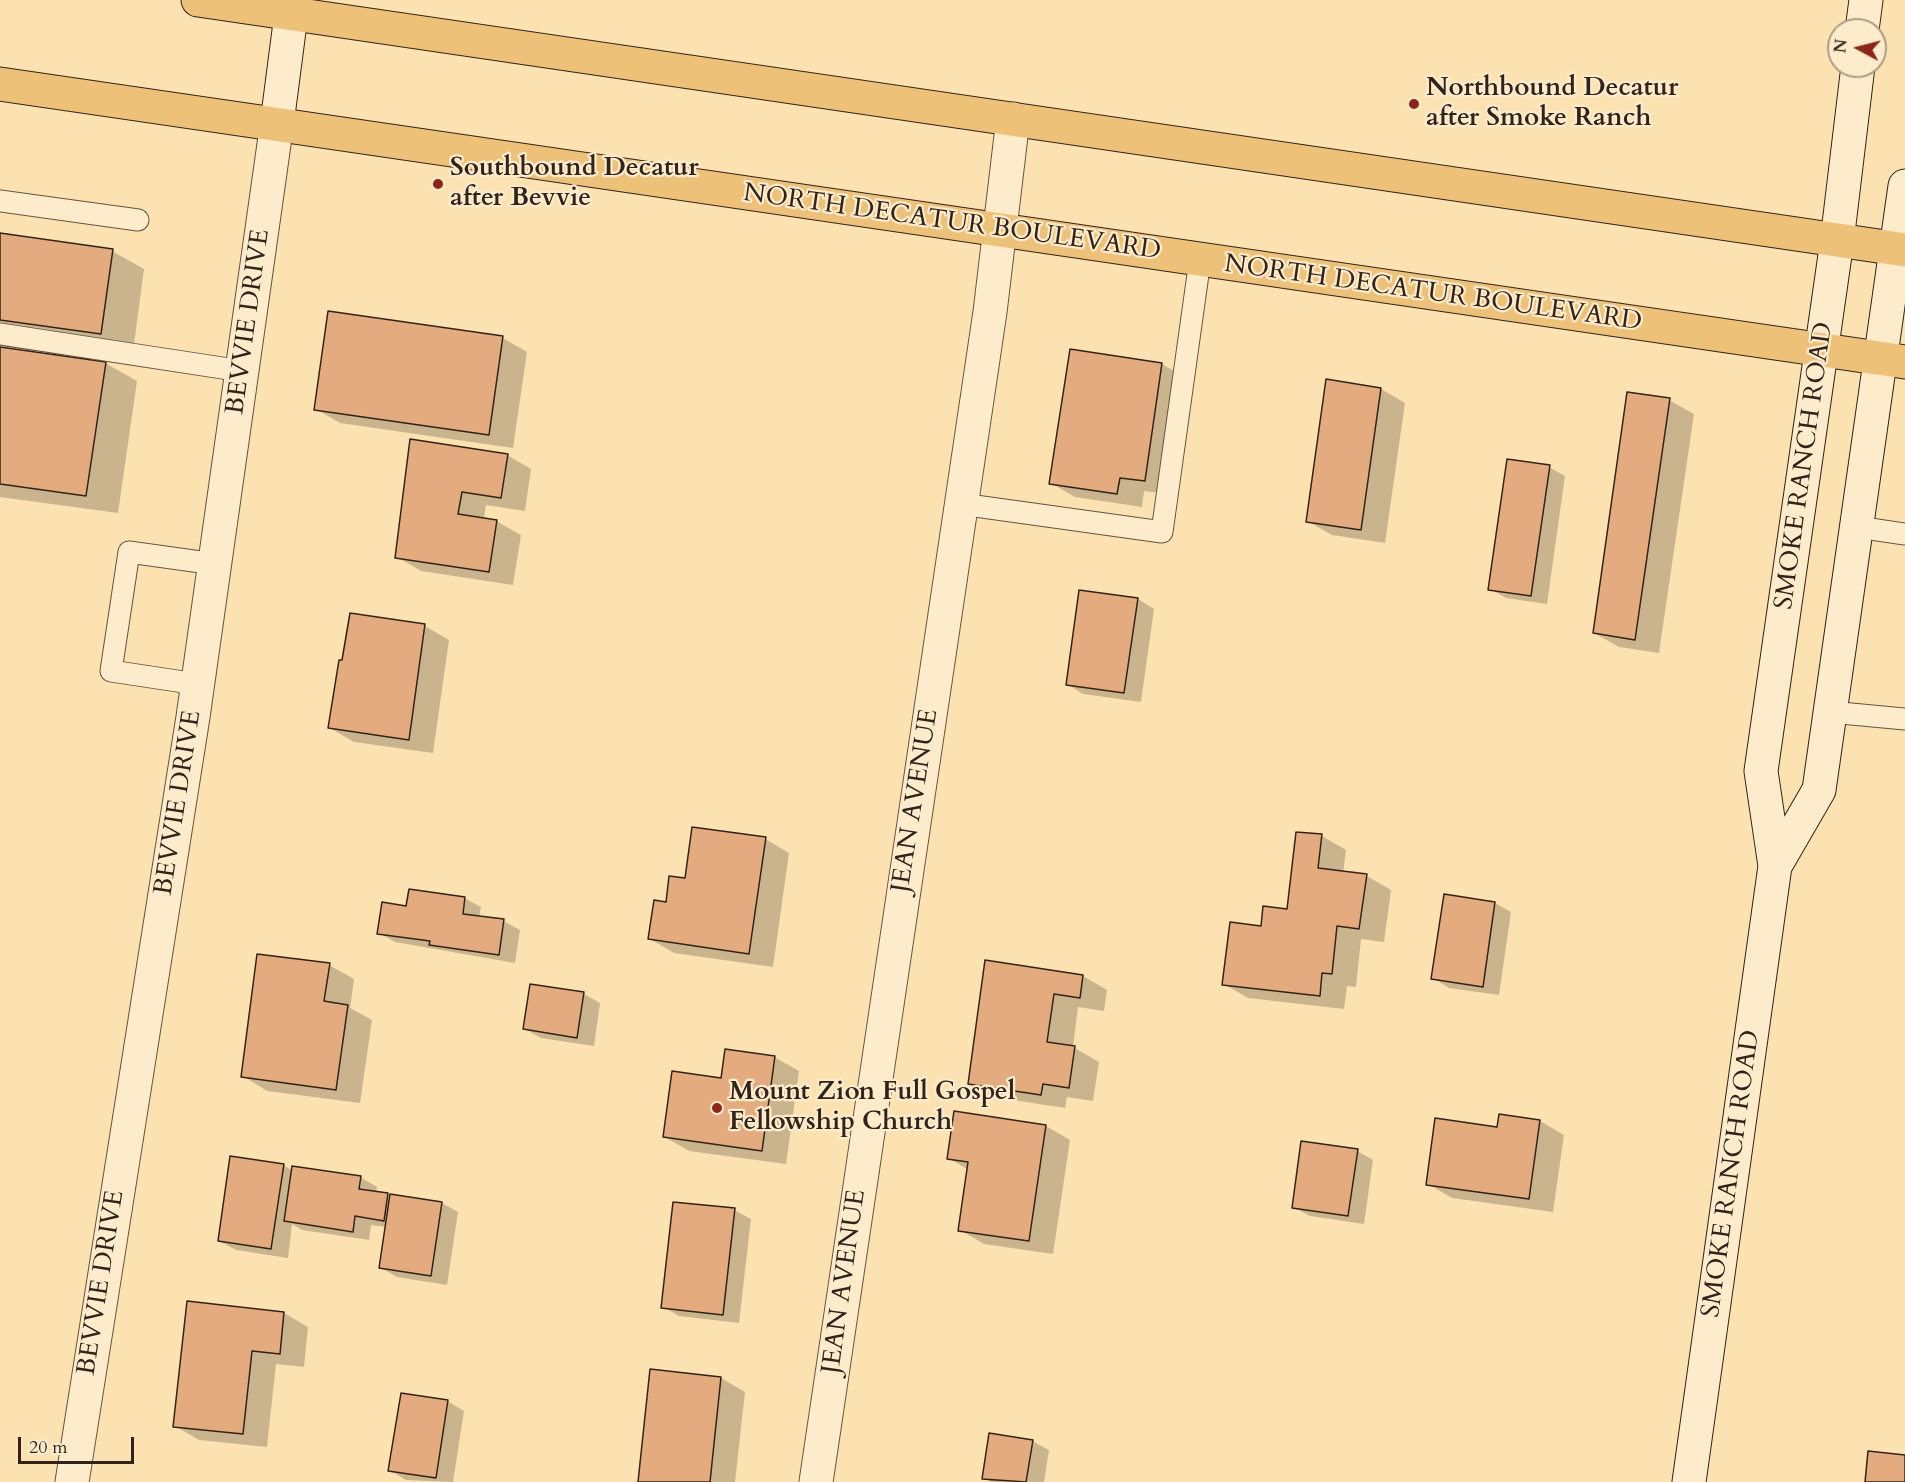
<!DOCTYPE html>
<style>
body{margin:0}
#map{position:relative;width:1905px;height:1482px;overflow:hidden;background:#fce2b1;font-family:Cardo,serif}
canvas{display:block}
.north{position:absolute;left:1827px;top:18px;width:60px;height:60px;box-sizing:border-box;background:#fdeccc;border:2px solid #ab9c85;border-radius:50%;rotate:277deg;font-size:16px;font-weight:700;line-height:24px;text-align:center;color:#31231b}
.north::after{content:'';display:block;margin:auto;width:21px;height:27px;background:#8f2418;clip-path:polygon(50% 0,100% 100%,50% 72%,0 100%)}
.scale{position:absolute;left:18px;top:1437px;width:116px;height:27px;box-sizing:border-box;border:3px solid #31231b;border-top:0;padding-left:8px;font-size:18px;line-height:21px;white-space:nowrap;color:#31231b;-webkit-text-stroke:4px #fdeccc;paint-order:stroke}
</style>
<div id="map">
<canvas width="1905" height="1482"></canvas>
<div class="north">N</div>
<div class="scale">20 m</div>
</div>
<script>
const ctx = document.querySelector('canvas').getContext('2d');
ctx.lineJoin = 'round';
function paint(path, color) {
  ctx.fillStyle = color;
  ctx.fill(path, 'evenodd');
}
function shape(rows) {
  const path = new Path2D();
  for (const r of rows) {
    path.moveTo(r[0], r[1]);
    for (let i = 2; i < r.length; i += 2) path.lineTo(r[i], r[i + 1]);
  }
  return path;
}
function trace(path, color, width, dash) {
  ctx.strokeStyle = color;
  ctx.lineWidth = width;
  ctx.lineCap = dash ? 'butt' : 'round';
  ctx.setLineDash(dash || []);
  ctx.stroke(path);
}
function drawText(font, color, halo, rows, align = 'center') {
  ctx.font = font + ' Cardo,serif';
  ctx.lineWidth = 4.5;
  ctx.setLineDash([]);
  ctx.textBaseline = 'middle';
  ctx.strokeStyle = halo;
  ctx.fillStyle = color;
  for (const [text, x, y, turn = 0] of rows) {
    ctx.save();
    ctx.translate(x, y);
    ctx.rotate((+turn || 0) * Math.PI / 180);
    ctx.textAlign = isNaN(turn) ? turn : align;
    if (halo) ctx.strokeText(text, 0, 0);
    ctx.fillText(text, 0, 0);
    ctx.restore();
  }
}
const shadow = shape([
 [0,235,112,251,144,269,133,352,0,333],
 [329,313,503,338,527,352,513,448,340,423,316,409],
 [0,348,105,363,137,381,118,513,0,497],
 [1071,351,1162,364,1186,378,1169,494,1144,491,1142,507,1075,497,1051,483],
 [1328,381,1381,389,1405,403,1385,543,1332,535,1307,521],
 [1669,400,1694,414,1659,653,1619,647,1594,633],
 [411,441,507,455,531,469,525,511,486,505,484,519,496,521,521,535,513,585,421,571,397,557],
 [1549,467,1565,476,1547,604,1506,598,1490,589],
 [1138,599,1154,609,1141,702,1083,694,1067,684],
 [351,614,425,626,449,640,433,753,354,742,330,728],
 [1322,836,1346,850,1343,873,1367,876,1391,890,1384,942,1361,939,1356,987,1347,986,1344,1009,1248,998,1224,984,1262,928,1288,910],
 [765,839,789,853,773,967,674,953,650,939,667,904,686,880],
 [1445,895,1495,903,1511,912,1499,995,1449,988,1433,978],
 [464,898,481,907,479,917,503,921,520,930,515,963,395,942,379,933,408,907],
 [987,962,1083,976,1107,990,1104,1011,1078,1007,1073,1047,1099,1062,1093,1101,1067,1097,1065,1108,994,1097,970,1083],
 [329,965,354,979,350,1008,372,1020,360,1103,267,1091,243,1076],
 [531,986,584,994,600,1003,594,1046,541,1038,525,1029],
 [774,1057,799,1071,786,1164,689,1151,665,1137,723,1079],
 [955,1113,1046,1126,1070,1140,1053,1254,984,1244,960,1230,969,1170,948,1158],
 [1540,1121,1564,1135,1553,1212,1452,1198,1428,1184],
 [1357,1151,1373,1160,1364,1224,1310,1216,1293,1207],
 [283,1165,293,1171,360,1177,377,1187,376,1193,442,1203,458,1212,447,1285,397,1277,381,1268,387,1227,371,1225,369,1240,302,1230,292,1224,288,1258,236,1250,219,1241],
 [734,1210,751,1219,739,1323,679,1316,663,1307],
 [188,1303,284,1313,308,1327,304,1367,276,1364,267,1447,199,1440,175,1426],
 [721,1378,745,1392,735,1482,639,1482],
 [447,1401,464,1411,453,1482,406,1480,390,1470],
 [1032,1441,1049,1450,1044,1482,991,1482,984,1478]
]);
const building = shape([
 [0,233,113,249,101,334,0,320,0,233],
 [328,311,503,336,489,435,314,410,328,311],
 [0,347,106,362,86,496,0,484,0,347],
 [1070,349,1162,363,1145,481,1120,478,1117,494,1049,484,1070,349],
 [1326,379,1381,388,1361,530,1306,522,1326,379],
 [1627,392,1670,398,1635,640,1593,633,1627,392],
 [410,439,508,454,501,498,462,492,458,514,497,520,489,572,395,558,410,439],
 [1507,459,1550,465,1531,596,1488,590,1507,459],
 [1079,590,1138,598,1124,693,1066,685,1079,590],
 [350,613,425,624,409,740,328,728,339,660,342,660,350,613],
 [692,827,766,837,749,954,648,939,654,900,666,902,669,876,685,878,692,827],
 [1296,832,1322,834,1318,868,1367,874,1359,929,1337,926,1332,974,1322,973,1320,996,1222,985,1230,922,1261,926,1263,906,1287,909,1296,832],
 [409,889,465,897,463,914,504,919,499,955,429,945,430,941,377,934,382,902,406,906,409,889],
 [1444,894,1495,902,1483,987,1431,979,1444,894],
 [257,954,330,963,324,1001,348,1005,336,1090,241,1077,257,954],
 [985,960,1083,975,1080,998,1054,994,1047,1042,1075,1046,1069,1088,1043,1084,1041,1095,968,1084,985,960],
 [530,984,584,992,577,1038,523,1029,530,984],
 [725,1049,775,1056,762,1151,663,1137,672,1071,721,1078,725,1049],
 [954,1111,1046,1125,1029,1241,958,1231,968,1162,947,1159,954,1111],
 [1499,1114,1540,1120,1529,1199,1426,1185,1435,1118,1497,1127,1499,1114],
 [1301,1141,1358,1149,1348,1216,1292,1208,1301,1141],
 [230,1156,284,1164,271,1249,218,1241,230,1156],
 [292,1166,361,1176,359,1189,388,1193,384,1221,355,1216,353,1232,284,1221,292,1166],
 [390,1194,442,1202,431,1276,379,1268,390,1194],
 [673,1202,735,1208,723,1315,661,1308,673,1202],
 [187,1301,284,1312,280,1354,252,1351,243,1434,173,1427,187,1301],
 [650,1369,721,1377,710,1482,638,1482,650,1369],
 [401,1393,448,1400,436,1478,388,1471,401,1393],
 [989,1433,1033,1440,1026,1482,982,1479,989,1433],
 [1868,1451,1905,1455,1905,1482,1865,1482,1868,1451]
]);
const lane = shape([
 [0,201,138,220],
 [0,334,242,371],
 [961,504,1162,532,1200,260],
 [1857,527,1905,534],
 [197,684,111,671,129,552,215,564],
 [1830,712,1905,719]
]);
const street = shape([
 [72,1482,193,717,277,123],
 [816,1482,990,312,1013,119]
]);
const secondary = shape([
 [1862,30,1866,0],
 [277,123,293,0],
 [1775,866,1819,790,1905,186],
 [1689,1482,1775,866,1761,771,1837,241,1858,66]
]);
const primary = shape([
 [198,0,1905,250],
 [0,84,1905,362]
]);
const markers = [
 [1414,104,6,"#8f2418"],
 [438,184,6,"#8f2418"],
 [717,1108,6,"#8f2418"]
];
const poiNames = [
 ["Northbound Decatur",1426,89],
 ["after Smoke Ranch",1426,119],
 ["Southbound Decatur",450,169],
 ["after Bevvie",450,199],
 ["Mount Zion Full Gospel",729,1093],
 ["Fellowship Church",729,1123]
];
const streetNames = [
 ["NORTH DECATUR BOULEVARD",952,223,8],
 ["NORTH DECATUR BOULEVARD",1433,294,8],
 ["BEVVIE DRIVE",249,322,-82],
 ["SMOKE RANCH ROAD",1805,466,-82],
 ["JEAN AVENUE",916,801,-81],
 ["BEVVIE DRIVE",179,803,-81],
 ["SMOKE RANCH ROAD",1732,1174,-82],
 ["JEAN AVENUE",845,1282,-82],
 ["BEVVIE DRIVE",102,1283,-81]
];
paint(shadow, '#0003');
paint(building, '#e4ab7e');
trace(building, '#31231b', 1.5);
trace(lane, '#645340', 23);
trace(street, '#645340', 35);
trace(secondary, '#31231b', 35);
trace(primary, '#31231b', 35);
trace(lane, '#fdeccc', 21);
trace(street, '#fdeccc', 33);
trace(secondary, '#fdeccc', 33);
trace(primary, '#eec178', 33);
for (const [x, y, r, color] of markers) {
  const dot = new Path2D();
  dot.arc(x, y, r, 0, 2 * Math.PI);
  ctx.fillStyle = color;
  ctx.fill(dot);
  trace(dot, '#fdeccc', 2);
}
drawText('bold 26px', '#31231b', '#fdeccc', poiNames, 'left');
drawText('26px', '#31231b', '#fdeccc', streetNames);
</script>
